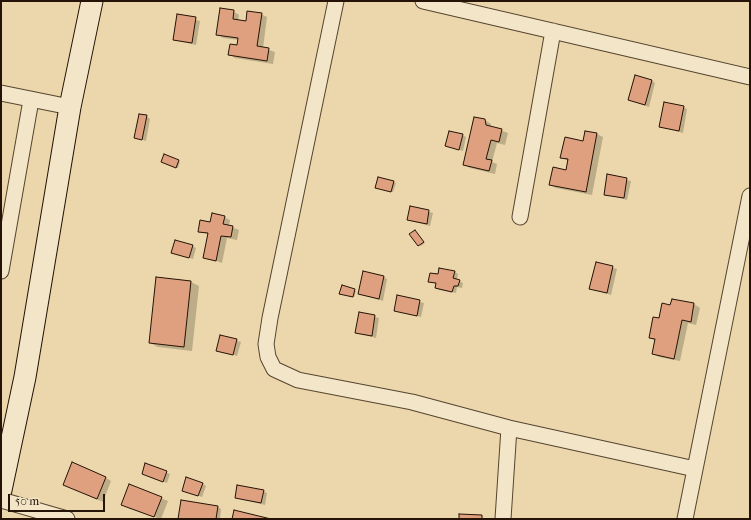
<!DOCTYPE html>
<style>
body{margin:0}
#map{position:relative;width:751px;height:520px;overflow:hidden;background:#ebd7ab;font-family:"IM FELL French Canon",serif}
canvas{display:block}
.frame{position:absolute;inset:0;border:2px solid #241306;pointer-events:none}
.scale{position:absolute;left:8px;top:494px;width:97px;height:18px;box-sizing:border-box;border:2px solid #241306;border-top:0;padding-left:5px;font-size:12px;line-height:14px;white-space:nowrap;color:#241306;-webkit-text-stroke:3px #f2e5c8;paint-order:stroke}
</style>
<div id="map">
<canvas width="751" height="520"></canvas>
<div class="frame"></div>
<div class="scale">50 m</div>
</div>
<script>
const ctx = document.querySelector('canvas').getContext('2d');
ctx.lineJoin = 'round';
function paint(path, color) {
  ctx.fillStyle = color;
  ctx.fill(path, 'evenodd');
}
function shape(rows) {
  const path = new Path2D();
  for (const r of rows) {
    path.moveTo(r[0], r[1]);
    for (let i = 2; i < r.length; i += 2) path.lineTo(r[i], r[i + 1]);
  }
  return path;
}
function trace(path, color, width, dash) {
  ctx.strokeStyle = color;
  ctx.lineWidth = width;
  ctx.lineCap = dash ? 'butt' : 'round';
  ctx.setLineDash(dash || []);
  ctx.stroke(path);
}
const shadow = shape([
 [233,11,239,15,238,21,247,22,261,14,267,17,263,48,275,52,273,64,235,58,230,55,238,46,239,40,223,38,217,34],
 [178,15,200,21,196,45,174,40],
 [652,81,655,83,649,107,629,100],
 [683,107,687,109,683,133,660,127],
 [146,116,150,119,146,141,135,137],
 [485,120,491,124,491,127,508,133,505,145,497,143,492,162,497,164,495,174,470,168,464,165],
 [585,132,597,134,603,137,592,195,556,188,550,185,566,171,568,161,562,158,584,142],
 [462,135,466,137,463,151,446,146],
 [178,161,180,162,178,168,164,163],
 [608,176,631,181,627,200,605,194],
 [379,178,396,183,393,192,378,188],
 [411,207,433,213,430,226,408,220],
 [224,217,230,220,229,226,239,230,237,240,227,238,222,263,205,257,209,235,199,231],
 [415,231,425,243,421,246,419,245],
 [192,246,196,248,193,259,172,253],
 [596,263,617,269,611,295,591,289],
 [455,272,458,274,457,280,463,283,462,288,457,287,456,293,439,290,436,288,436,284,429,281,438,275],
 [384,277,387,279,383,301,359,294],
 [157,278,191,282,199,286,192,351,158,347,150,343],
 [354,290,356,291,354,297,342,294],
 [398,297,424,303,421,317,395,310],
 [672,300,694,304,700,308,696,325,688,323,680,361,659,357,653,354,656,341,650,338,660,319,671,306],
 [359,314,379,318,376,338,356,333],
 [221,336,241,342,237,356,218,350],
 [146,465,170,474,167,483,143,474],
 [106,478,111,481,103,502,64,485],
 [202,483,206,486,202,497,187,492],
 [129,486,168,501,161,519,128,508],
 [263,491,267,493,265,505,236,498],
 [218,507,221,509,220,519,179,519]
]);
const building = shape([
 [220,8,234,10,233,19,246,21,247,11,262,13,257,46,269,48,267,61,228,55,230,44,237,45,238,38,216,35,220,8],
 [177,14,196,17,192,43,173,40,177,14],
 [635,75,652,80,645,105,628,100,635,75],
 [664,102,684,106,679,131,659,127,664,102],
 [139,114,147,115,142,140,134,138,139,114],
 [474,117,485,119,486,125,502,129,499,142,491,140,486,159,492,160,489,171,463,165,474,117],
 [449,131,463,134,459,150,445,146,449,131],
 [585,131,597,133,586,192,549,185,553,167,566,170,568,159,560,158,565,137,583,141,585,131],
 [164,154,179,160,176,168,161,162,164,154],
 [607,174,627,178,624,198,604,195,607,174],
 [378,177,394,181,391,192,375,188,378,177],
 [410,206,429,210,427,224,407,220,410,206],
 [212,213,225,216,223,224,233,226,231,237,221,236,216,261,203,258,208,233,198,232,200,220,210,222,212,213],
 [415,230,424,242,418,246,409,234,415,230],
 [175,240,193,245,189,258,171,253,175,240],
 [596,262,613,266,607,293,589,289,596,262],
 [439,268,455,271,453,278,460,280,458,286,454,286,452,292,435,288,436,283,428,282,430,273,438,274,439,268],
 [363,271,384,276,379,299,358,294,363,271],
 [156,277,191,281,184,347,149,343,156,277],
 [342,285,355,289,353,297,339,294,342,285],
 [397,295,420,300,417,316,394,311,397,295],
 [672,299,694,303,691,322,682,320,674,359,652,354,655,339,649,338,653,317,659,318,662,303,670,305,672,299],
 [359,312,375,315,372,336,355,333,359,312],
 [220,335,237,339,233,355,216,351,220,335],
 [72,462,106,477,97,499,63,485,72,462],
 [145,463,167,471,163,482,142,474,145,463],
 [186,477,203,483,198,496,182,491,186,477],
 [129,484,162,497,154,517,121,505,129,484],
 [237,485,264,490,261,503,235,498,237,485],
 [181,500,218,506,216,519,178,519,181,500],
 [234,510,271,519,232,519,234,510],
 [459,514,482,515,482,519,459,519,459,514]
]);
const street = shape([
 [336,1,270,318,266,344,268,357,274,369,298,380,412,402,509,428,695,469],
 [423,1,750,77],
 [1,93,70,107],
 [520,217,553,31],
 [1,271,31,100],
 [1,500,67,519],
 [503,519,509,428],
 [685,519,750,196]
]);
const secondary = shape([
 [1,490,25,377,70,107,92,1]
]);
paint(shadow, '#0003');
paint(building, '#dea07f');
trace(building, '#241306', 1);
trace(street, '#56442f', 17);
trace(secondary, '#241306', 23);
trace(street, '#f2e5c8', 15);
trace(secondary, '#f2e5c8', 21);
</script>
